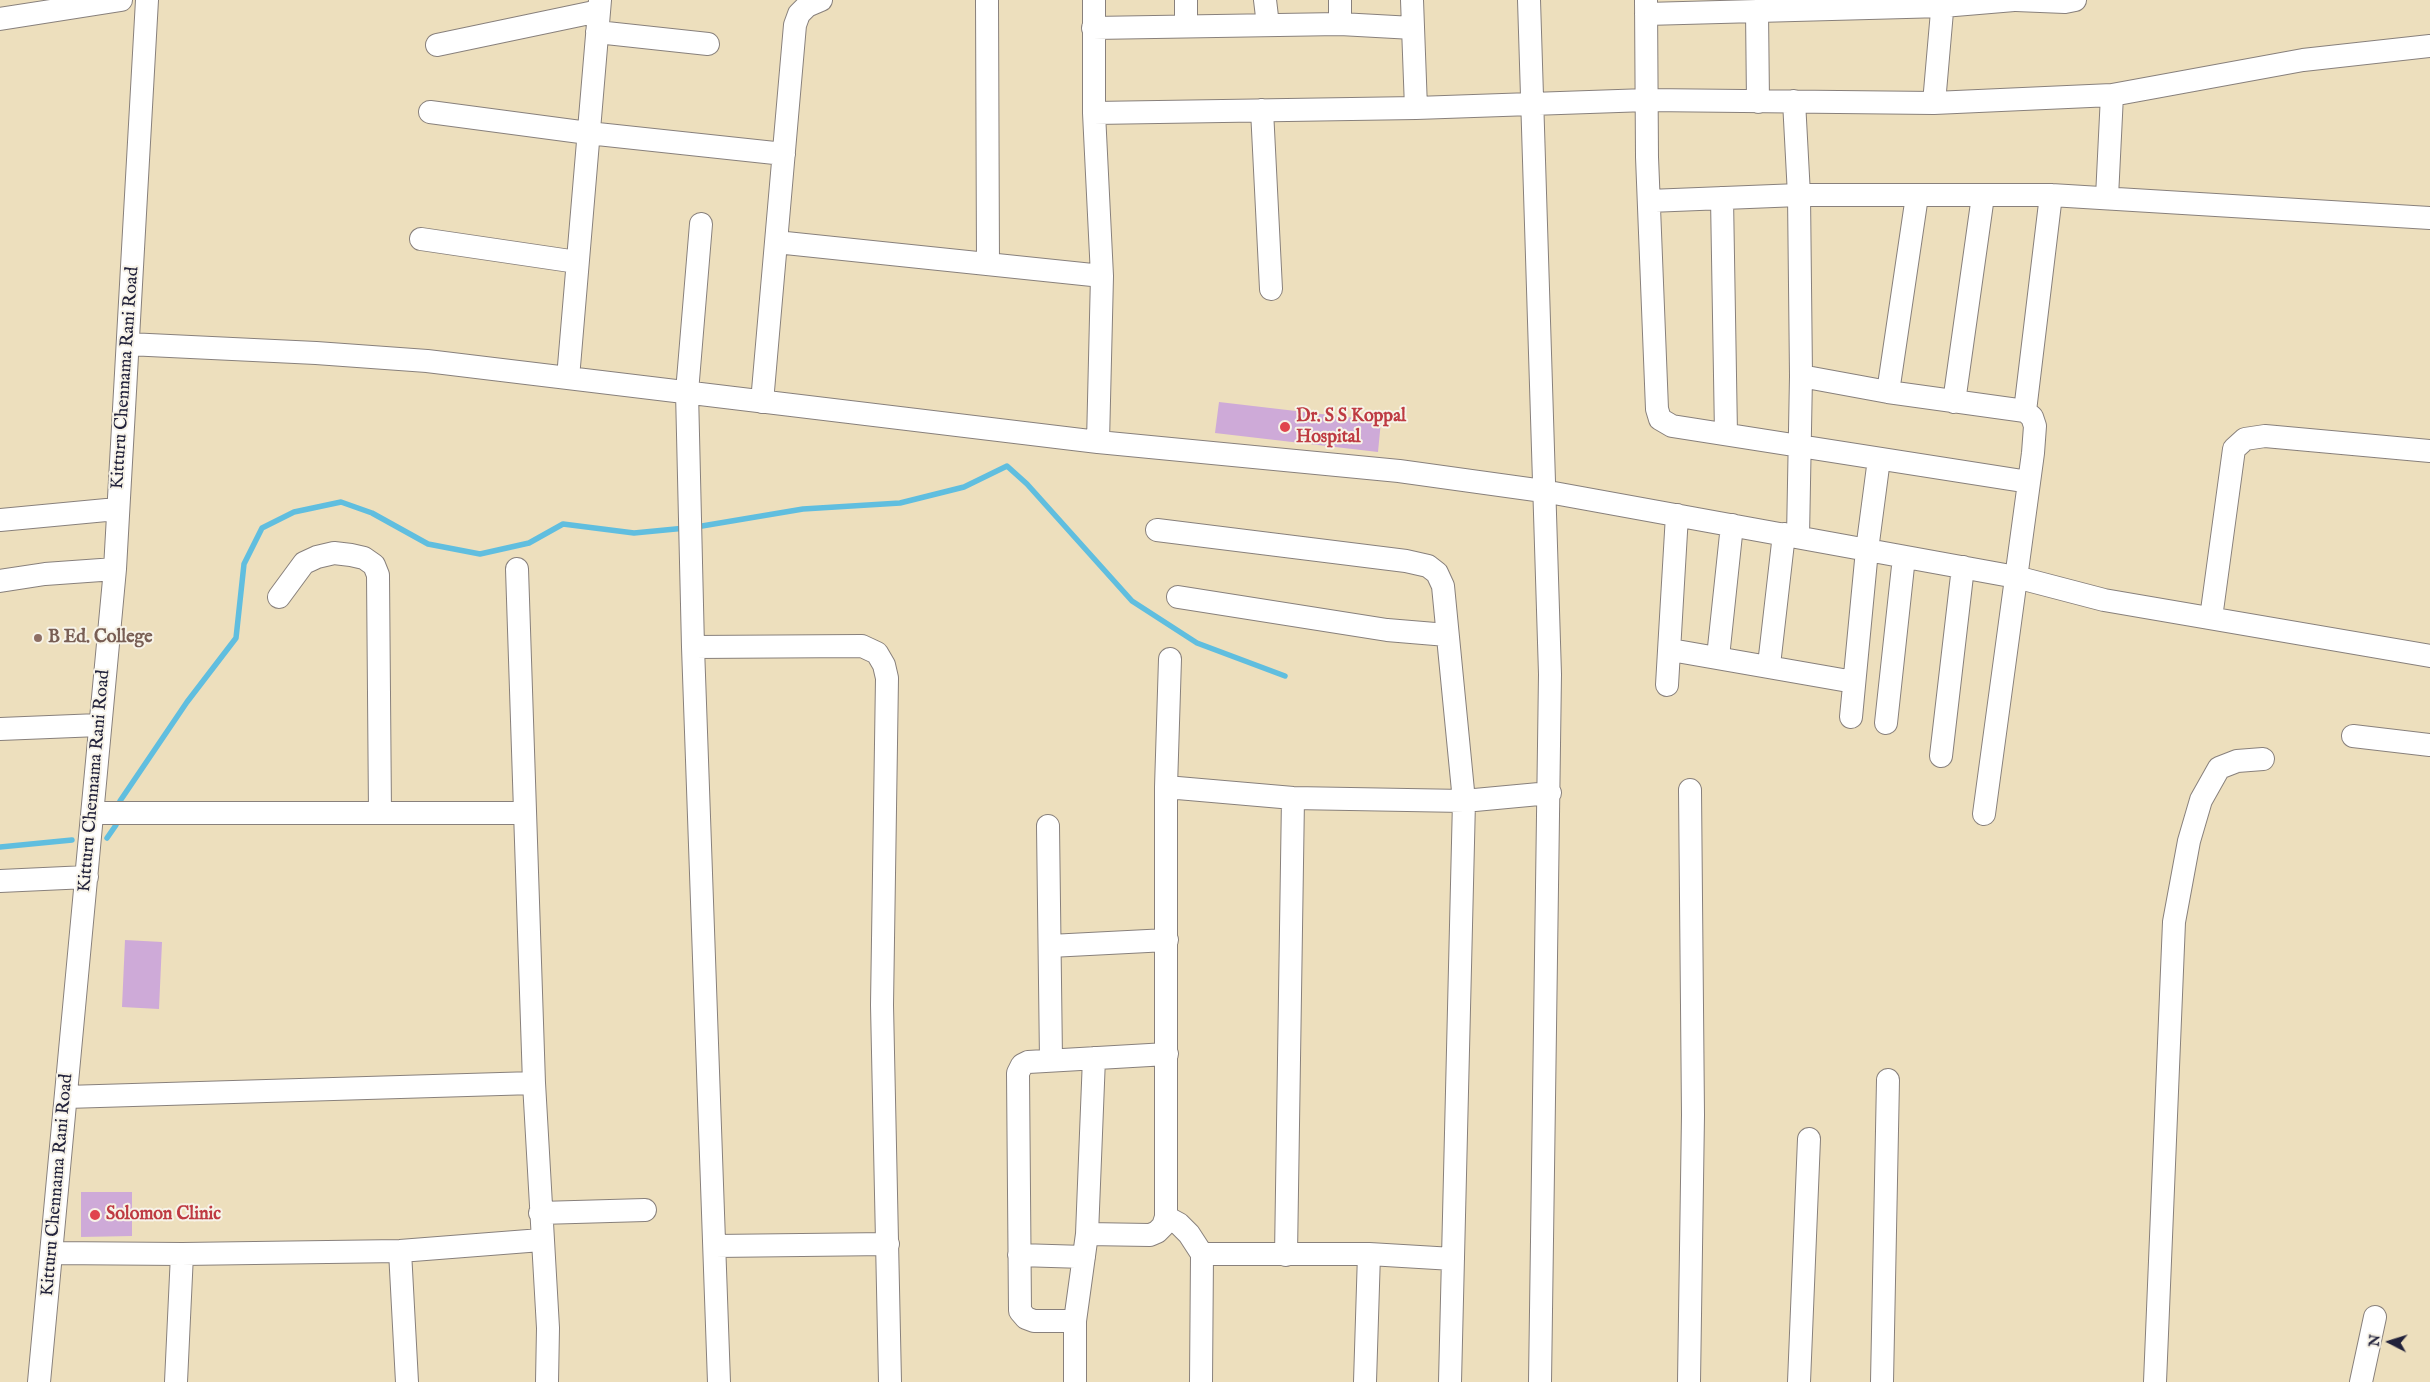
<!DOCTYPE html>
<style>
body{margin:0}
#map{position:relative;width:2430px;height:1382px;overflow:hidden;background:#eddfbd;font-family:"IM FELL English",serif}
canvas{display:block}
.north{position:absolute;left:2365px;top:1317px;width:50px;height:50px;-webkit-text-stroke:4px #f7f3e8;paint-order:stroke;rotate:275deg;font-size:14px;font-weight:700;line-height:20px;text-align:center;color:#22223b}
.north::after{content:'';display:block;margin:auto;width:18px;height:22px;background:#22223b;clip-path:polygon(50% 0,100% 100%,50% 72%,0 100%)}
</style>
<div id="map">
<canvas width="2430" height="1382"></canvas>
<div class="north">N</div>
</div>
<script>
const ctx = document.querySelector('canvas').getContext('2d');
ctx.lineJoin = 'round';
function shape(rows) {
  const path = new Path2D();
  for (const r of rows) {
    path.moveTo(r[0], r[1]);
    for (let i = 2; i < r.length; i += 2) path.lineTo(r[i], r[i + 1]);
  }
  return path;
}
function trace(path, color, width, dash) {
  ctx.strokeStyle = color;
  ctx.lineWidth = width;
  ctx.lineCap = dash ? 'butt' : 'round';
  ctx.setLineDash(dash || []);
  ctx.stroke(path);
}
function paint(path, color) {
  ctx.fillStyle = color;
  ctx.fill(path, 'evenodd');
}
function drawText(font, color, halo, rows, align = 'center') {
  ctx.font = font + ' "IM FELL English",serif';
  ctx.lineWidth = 4;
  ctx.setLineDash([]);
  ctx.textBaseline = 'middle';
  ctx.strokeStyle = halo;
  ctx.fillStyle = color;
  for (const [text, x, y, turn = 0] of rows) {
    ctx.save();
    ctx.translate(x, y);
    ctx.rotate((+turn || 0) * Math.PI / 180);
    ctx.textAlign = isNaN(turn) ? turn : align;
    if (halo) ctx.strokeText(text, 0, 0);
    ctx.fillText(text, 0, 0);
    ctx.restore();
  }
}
const stream = shape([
 [696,527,803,509,900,503,964,487,1007,466,1027,484,1132,601,1197,643,1285,676],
 [120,801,187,702,236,638,244,564,262,528,294,512,341,502,372,513,428,544,480,554,529,543,563,524,634,533,686,528],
 [107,838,116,825],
 [0,847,72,840]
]);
const building = shape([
 [1219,402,1381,421,1378,452,1215,433],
 [125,940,162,942,159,1009,122,1007],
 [81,1192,132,1192,132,1236,81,1237]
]);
const minor = shape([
 [987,0,988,264],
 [1094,0,1094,113,1102,276,1098,442],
 [1265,0,1268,25],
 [1340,0,1340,24],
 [1412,0,1416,108],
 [1529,0,1550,674,1540,1382],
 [1646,0,1647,157,1657,409,1660,419,1672,426,2029,482],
 [2016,0,2065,2,2075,0],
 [1757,11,1758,102],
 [1646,14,1943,6,2014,0],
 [0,19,121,0],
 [1186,26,1186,0],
 [1093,28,1340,24,1413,28],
 [597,32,708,44],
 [437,45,599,11],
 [1794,101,1799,195,1801,376,1798,537],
 [1934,103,1943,0],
 [1262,110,1271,289],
 [430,112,588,133,784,154],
 [1094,113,1416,108,1647,100,1934,103,2112,95,2303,60,2430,46],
 [2107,197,2112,95],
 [1722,198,1726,434],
 [1649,201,1799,195,2051,195,2430,218],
 [701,224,687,392,693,647,719,1382],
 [421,239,577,262],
 [776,242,1102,276],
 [128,344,316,353,427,361,1098,442,1399,471,1543,491,2016,577,2104,600,2430,656],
 [1801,376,1888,392,2025,411,2032,417,2035,426,2033,453,1984,814],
 [568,378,600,0],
 [1888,392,1917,196],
 [762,402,795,25,799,14,807,6,821,0],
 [1954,402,1983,196],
 [2025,411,2051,195],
 [0,520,117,509],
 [1157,530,1406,561,1428,566,1437,573,1443,586,1464,801,1450,1382],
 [517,569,534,1083,548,1328,547,1382],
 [0,581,45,574,115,569],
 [279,597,304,563,317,557,334,553,351,555,364,558,374,565,378,575,380,813],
 [1178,597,1387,630,1447,635],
 [2211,618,2234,449,2245,439,2265,436,2430,451],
 [693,647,862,646,877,653,884,665,887,678,882,1005,890,1382],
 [1671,650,1854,682],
 [1718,657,1732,525],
 [1769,665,1784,534],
 [1667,685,1677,515],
 [1851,717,1867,550,1879,459],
 [1886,723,1904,557],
 [0,729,99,725],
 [2353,736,2430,745],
 [1941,756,1963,567],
 [1166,787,1293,798,1464,801,1550,793],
 [93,813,525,813],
 [1048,826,1051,1060],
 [0,881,87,877],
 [1050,946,1167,940],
 [66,1097,534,1083],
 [540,1213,645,1210],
 [1166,1217,1179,1224,1189,1234,1202,1254,1201,1382],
 [1087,1234,1150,1235,1157,1232,1163,1226,1166,1217,1166,787,1170,659],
 [715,1246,888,1244],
 [400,1251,407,1382],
 [51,1253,182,1254,400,1251,541,1240],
 [1202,1254,1369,1254,1453,1259],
 [1019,1255,1084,1257],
 [1286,1255,1293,798],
 [1075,1321,1034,1321,1026,1318,1020,1311,1018,1073,1022,1065,1028,1062,1167,1054],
 [39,1382,115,569,147,0],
 [176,1382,182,1254],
 [1075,1382,1075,1321,1087,1234,1094,1058],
 [1365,1382,1369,1254],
 [1689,1382,1693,1115,1690,790],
 [1799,1382,1809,1139],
 [1882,1382,1888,1080],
 [2155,1382,2174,922,2189,841,2201,800,2219,768,2237,761,2263,759],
 [2361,1382,2375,1317]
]);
const markers = [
 [1285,427,6,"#e0444e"],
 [38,638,5,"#8d6e63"],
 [95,1215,6,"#e0444e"]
];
const streetNames = [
 ["Kitturu Chennama Rani Road",126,378,-86],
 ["Kitturu Chennama Rani Road",95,781,-85],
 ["Kitturu Chennama Rani Road",58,1185,-85]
];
const healthNames = [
 ["Dr. S S Koppal",1296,417],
 ["Hospital",1296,438],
 ["Solomon Clinic",106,1215]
];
const educationNames = [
 ["B Ed. College",48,638]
];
trace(stream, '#60bedf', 5.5);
paint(building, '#ceaad8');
trace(minor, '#88807c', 24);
trace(minor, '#fff', 22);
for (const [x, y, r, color] of markers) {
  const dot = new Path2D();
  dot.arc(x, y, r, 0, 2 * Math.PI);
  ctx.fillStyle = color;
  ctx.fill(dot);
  trace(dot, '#f7f3e8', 2);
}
drawText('18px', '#22223b', '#f7f3e8', streetNames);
drawText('bold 18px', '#be3a42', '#f7f3e8', healthNames, 'left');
drawText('bold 18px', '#785e54', '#f7f3e8', educationNames, 'left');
</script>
